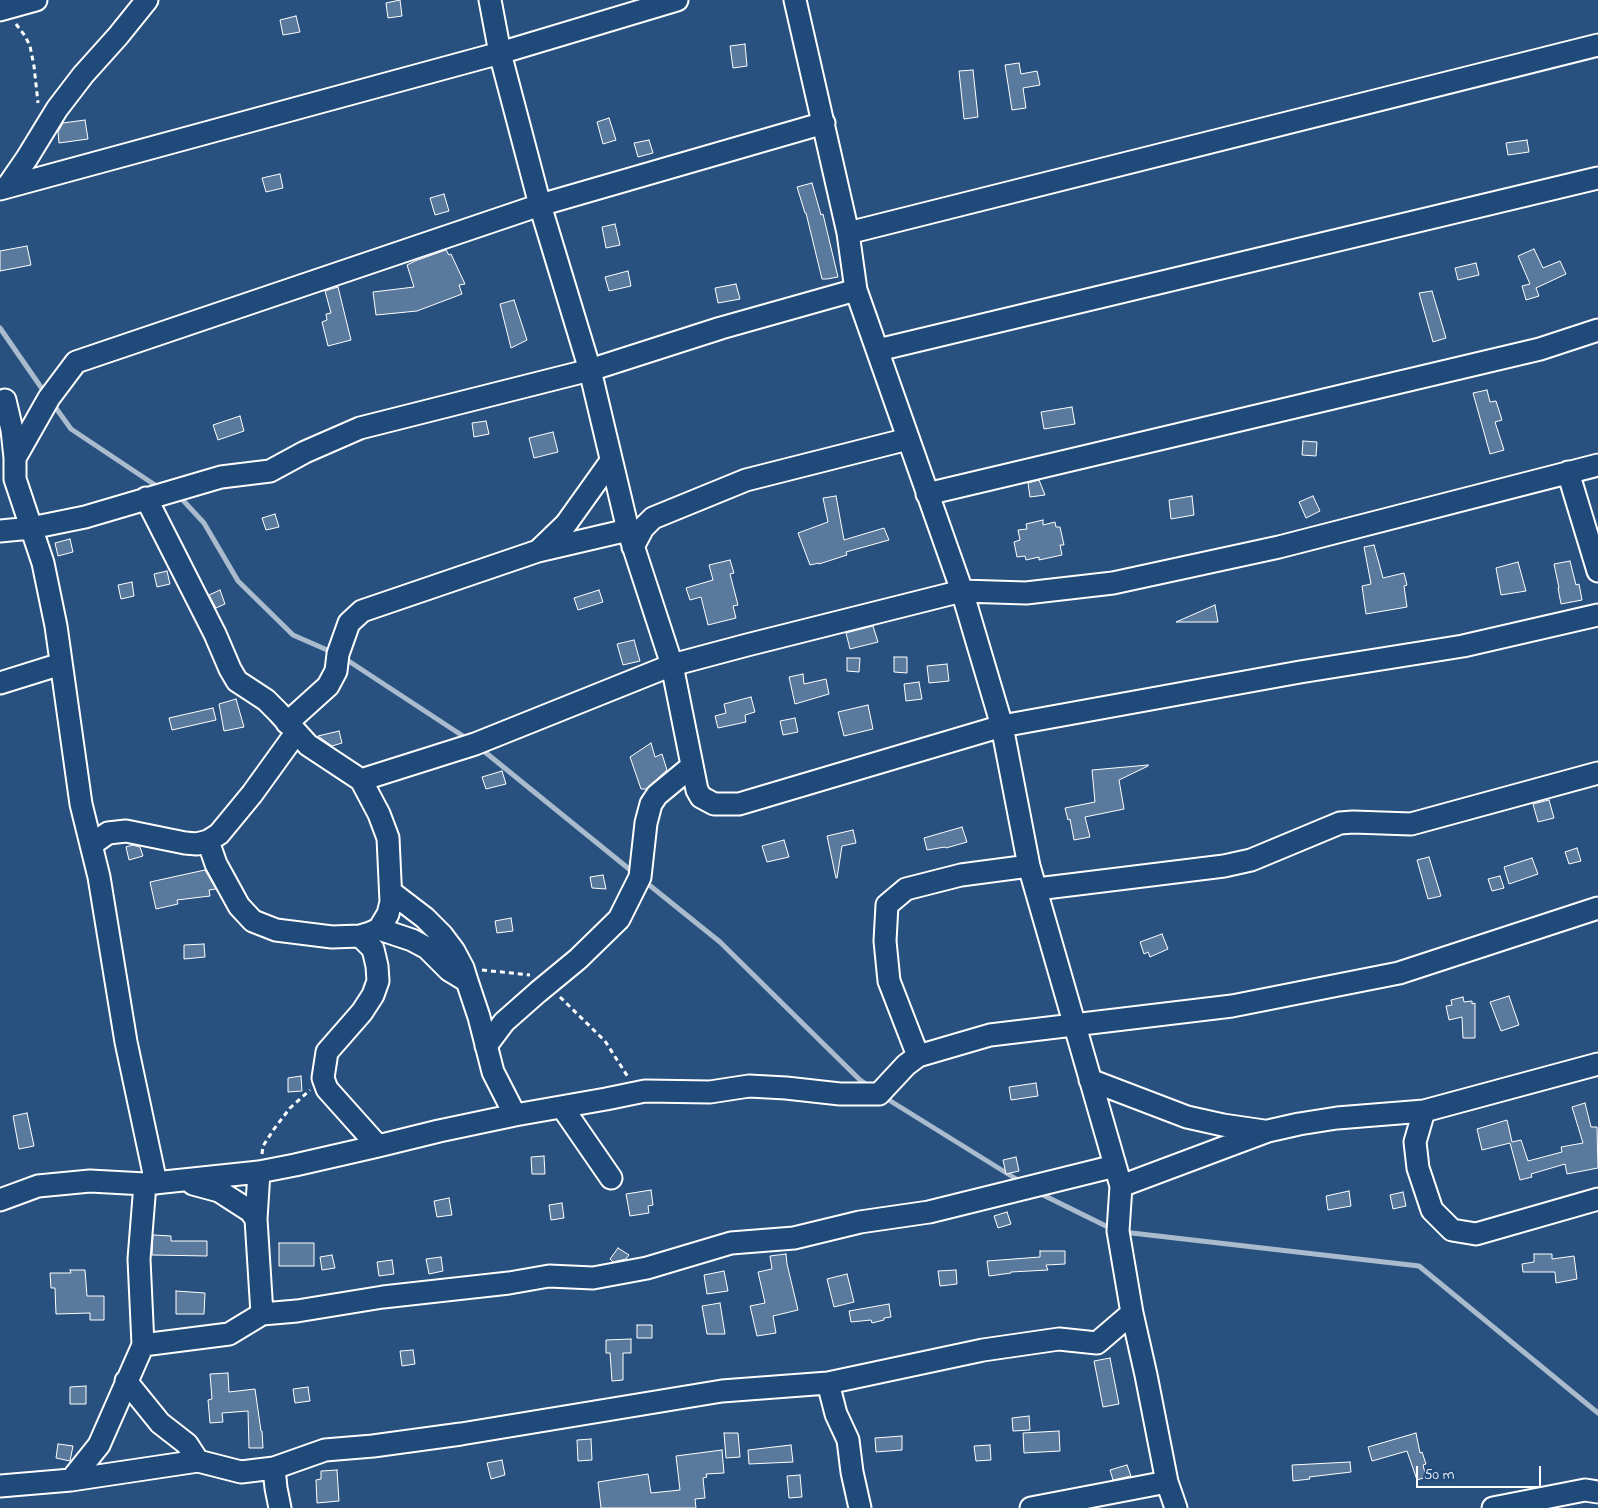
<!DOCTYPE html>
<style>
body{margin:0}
#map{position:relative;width:1598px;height:1508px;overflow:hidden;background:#28517f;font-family:"Indie Flower",sans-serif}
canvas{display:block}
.scale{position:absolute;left:1416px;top:1466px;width:125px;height:22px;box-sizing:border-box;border:2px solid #fff;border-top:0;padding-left:6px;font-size:15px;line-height:18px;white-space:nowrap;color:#fff;-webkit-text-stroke:4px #1f4a7a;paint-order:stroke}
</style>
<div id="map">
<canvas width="1598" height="1508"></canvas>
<div class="scale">50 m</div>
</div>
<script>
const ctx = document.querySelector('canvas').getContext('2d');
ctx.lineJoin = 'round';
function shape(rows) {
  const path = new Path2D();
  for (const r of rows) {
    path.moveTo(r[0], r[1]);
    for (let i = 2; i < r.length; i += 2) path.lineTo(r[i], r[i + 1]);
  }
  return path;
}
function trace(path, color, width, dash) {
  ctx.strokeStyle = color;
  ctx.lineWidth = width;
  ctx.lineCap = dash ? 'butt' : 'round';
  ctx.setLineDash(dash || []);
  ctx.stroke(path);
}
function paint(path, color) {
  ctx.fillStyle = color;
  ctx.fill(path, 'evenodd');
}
const stream = shape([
 [0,328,45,393],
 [53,404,71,429,161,489],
 [179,496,204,523,238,581,293,635,334,653],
 [344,658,469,740],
 [480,748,634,873],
 [643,880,720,942,860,1080,869,1086],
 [884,1097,1021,1182],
 [1037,1192,1112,1229],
 [1123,1232,1419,1266,1598,1413]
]);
const building = shape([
 [400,0,402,16,388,18,386,3,400,0],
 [296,16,300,32,283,35,280,20,296,16],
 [745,44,747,66,733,68,730,46,745,44],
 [1019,63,1021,74,1037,71,1040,85,1023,88,1026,108,1012,110,1005,65,1019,63],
 [973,70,978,117,964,119,959,71,973,70],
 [609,118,616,140,603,144,597,122,609,118],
 [85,120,88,139,59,143,58,132,63,123,85,120],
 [649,140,653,153,638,157,634,143,649,140],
 [1527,140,1529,152,1508,155,1506,143,1527,140],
 [280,174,283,188,266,192,262,178,280,174],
 [812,183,821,215,823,214,838,277,827,279,822,279,806,213,805,213,797,187,812,183],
 [444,194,449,211,435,215,430,198,444,194],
 [615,224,620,245,606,248,602,227,615,224],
 [27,246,31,265,0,271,0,251,27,246],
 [1534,249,1543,268,1560,261,1566,274,1536,288,1539,296,1526,300,1522,286,1530,284,1518,256,1534,249],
 [446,250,449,255,451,254,465,284,459,285,462,294,417,311,376,315,373,292,414,287,407,265,415,261,446,250],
 [1476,263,1479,275,1458,280,1455,268,1476,263],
 [628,271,631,286,609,291,605,277,628,271],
 [736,284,740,299,718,303,715,288,736,284],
 [338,287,351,340,328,346,322,322,327,320,326,314,331,313,325,291,338,287],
 [1432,291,1446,338,1433,342,1419,293,1432,291],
 [514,300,527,340,511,348,500,304,514,300],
 [1487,390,1490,402,1496,401,1502,420,1495,422,1504,450,1490,454,1473,393,1487,390],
 [1072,407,1075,424,1044,429,1041,412,1072,407],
 [240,416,244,431,218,440,213,425,240,416],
 [486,421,489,434,474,437,472,423,486,421],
 [553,432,558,452,534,458,529,438,553,432],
 [1303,441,1317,442,1316,456,1302,455,1303,441],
 [1039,480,1045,495,1030,497,1028,483,1039,480],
 [836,496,844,540,884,528,889,540,846,552,847,555,819,564,819,563,810,565,798,533,828,522,823,498,836,496],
 [1192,496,1194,515,1171,519,1169,500,1192,496],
 [1313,496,1320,511,1306,518,1299,502,1313,496],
 [275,514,279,527,266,530,262,518,275,514],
 [1043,520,1043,525,1055,522,1056,527,1060,527,1064,545,1060,545,1062,555,1039,560,1039,557,1026,560,1025,556,1017,557,1014,542,1020,540,1018,530,1027,529,1026,524,1043,520],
 [70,539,73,552,58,556,55,543,70,539],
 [1374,545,1383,578,1404,573,1407,585,1404,586,1407,607,1366,614,1362,586,1371,584,1364,547,1374,545],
 [730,560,734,573,730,574,738,605,733,606,736,618,708,625,701,597,690,600,686,588,713,580,709,565,730,560],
 [1570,561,1576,585,1579,584,1582,600,1561,604,1558,588,1559,588,1554,564,1570,561],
 [1518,562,1526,591,1501,595,1496,568,1518,562],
 [167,571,170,584,157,587,154,574,167,571],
 [132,582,134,596,121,599,118,585,132,582],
 [220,590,225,604,216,608,209,595,220,590],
 [599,590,603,602,578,610,574,598,599,590],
 [1215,605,1218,622,1176,622,1215,605],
 [873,626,878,642,850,649,846,633,873,626],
 [634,640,640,661,623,665,617,644,634,640],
 [894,657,907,657,907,673,894,672,894,657],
 [847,658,860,658,859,672,847,671,847,658],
 [947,664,949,681,929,683,927,666,947,664],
 [803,674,804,684,826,679,829,694,795,704,789,677,803,674],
 [919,682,922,699,906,701,904,684,919,682],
 [751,697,755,712,745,715,746,722,718,728,715,716,726,713,724,704,751,697],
 [236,699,244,727,224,731,219,704,236,699],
 [868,705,873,729,844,736,838,712,868,705],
 [213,708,216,720,172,730,169,718,213,708],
 [795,718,798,732,783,735,780,721,795,718],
 [339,731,342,743,332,746,318,736,339,731],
 [651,743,655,757,662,754,667,770,646,789,641,789,630,757,651,743],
 [1148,765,1148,766,1119,780,1124,809,1085,817,1090,837,1074,840,1070,819,1068,820,1065,808,1095,802,1092,770,1148,765],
 [502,771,506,784,486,789,482,777,502,771],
 [1549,800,1554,818,1538,822,1533,804,1549,800],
 [962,827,967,842,946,848,945,847,927,850,924,838,962,827],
 [853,830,856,843,842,846,837,878,836,878,827,836,853,830],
 [784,840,789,857,767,862,762,846,784,840],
 [132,845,140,847,143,856,129,860,126,847,132,845],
 [1577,848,1581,861,1569,864,1565,852,1577,848],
 [1429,857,1441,896,1428,899,1417,860,1429,857],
 [1532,858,1538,874,1509,884,1504,867,1532,858],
 [205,870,216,889,209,890,210,896,177,900,178,904,156,909,150,882,205,870],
 [603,875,606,889,592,888,590,877,603,875],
 [1500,876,1504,888,1492,891,1488,879,1500,876],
 [511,918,513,931,497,933,495,921,511,918],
 [1162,934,1168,949,1150,957,1148,952,1144,954,1140,942,1162,934],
 [204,944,205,957,184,959,184,945,204,944],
 [1509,996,1519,1025,1501,1031,1490,1002,1509,996],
 [1463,997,1464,1002,1472,1001,1472,1004,1475,1003,1475,1038,1463,1038,1462,1017,1449,1020,1446,1006,1452,1005,1451,1000,1463,997],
 [301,1076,302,1091,288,1092,288,1078,301,1076],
 [1036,1083,1038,1096,1011,1100,1009,1087,1036,1083],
 [1585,1103,1591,1127,1597,1127,1598,1168,1567,1174,1565,1164,1531,1174,1532,1177,1520,1180,1510,1143,1482,1150,1477,1129,1507,1120,1512,1142,1521,1140,1528,1161,1562,1152,1561,1147,1583,1143,1572,1107,1585,1103],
 [27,1113,34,1146,19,1149,13,1116,27,1113],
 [544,1156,545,1174,532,1174,531,1157,544,1156],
 [1016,1157,1019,1171,1006,1174,1003,1160,1016,1157],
 [651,1190,653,1205,648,1206,649,1213,630,1216,626,1194,651,1190],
 [1349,1191,1351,1206,1328,1210,1326,1196,1349,1191],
 [1403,1192,1406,1206,1393,1209,1390,1195,1403,1192],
 [449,1198,452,1215,437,1217,434,1201,449,1198],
 [562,1203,564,1218,551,1220,549,1205,562,1203],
 [1007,1212,1011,1224,998,1228,994,1216,1007,1212],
 [153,1235,171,1236,171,1241,207,1241,207,1256,152,1255,153,1235],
 [279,1243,314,1243,314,1266,279,1266,279,1243],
 [618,1248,629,1255,626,1259,613,1262,610,1259,618,1248],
 [1040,1251,1065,1251,1065,1264,1046,1265,1048,1270,1011,1272,1011,1273,989,1276,987,1261,1040,1257,1040,1251],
 [786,1254,787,1264,798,1310,773,1316,776,1333,757,1336,750,1306,765,1303,758,1272,772,1269,770,1256,786,1254],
 [1534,1254,1552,1254,1552,1259,1574,1256,1577,1279,1556,1283,1555,1272,1523,1272,1522,1264,1534,1262,1534,1254],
 [332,1255,335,1268,322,1270,320,1257,332,1255],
 [441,1257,443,1271,429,1274,426,1259,441,1257],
 [392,1260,394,1274,379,1276,377,1262,392,1260],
 [70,1270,85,1270,87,1296,104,1296,104,1320,90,1320,90,1313,56,1314,55,1288,51,1288,50,1273,71,1273,70,1270],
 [956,1270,957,1284,940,1286,938,1271,956,1270],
 [724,1271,728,1291,707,1294,704,1275,724,1271],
 [847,1274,854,1302,834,1307,827,1279,847,1274],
 [176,1291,205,1293,204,1314,176,1314,176,1291],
 [720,1303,725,1334,707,1334,702,1306,720,1303],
 [889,1304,891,1317,884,1318,884,1320,872,1323,871,1320,851,1322,849,1311,889,1304],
 [637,1325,652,1325,652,1338,637,1338,637,1325],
 [631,1339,631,1353,623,1353,623,1380,612,1381,610,1353,606,1353,606,1340,631,1339],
 [413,1350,415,1364,402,1366,400,1351,413,1350],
 [1110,1358,1119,1404,1103,1407,1094,1361,1110,1358],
 [228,1373,229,1392,255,1389,261,1431,262,1431,263,1448,249,1448,248,1411,222,1413,223,1422,210,1423,208,1400,212,1399,210,1374,228,1373],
 [86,1386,86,1404,70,1404,70,1387,86,1386],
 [308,1387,310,1401,295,1403,293,1389,308,1387],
 [1029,1416,1030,1430,1013,1431,1012,1418,1029,1416],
 [1059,1431,1060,1451,1024,1453,1023,1433,1059,1431],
 [724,1433,738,1433,740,1457,726,1458,724,1433],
 [1416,1433,1420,1453,1422,1452,1426,1464,1423,1465,1426,1477,1417,1480,1407,1451,1372,1461,1368,1447,1416,1433],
 [902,1436,902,1450,876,1452,875,1438,902,1436],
 [591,1439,592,1460,578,1461,577,1440,591,1439],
 [58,1444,73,1446,70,1461,56,1458,58,1444],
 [791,1445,793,1462,749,1464,748,1450,791,1445],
 [990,1445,991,1460,976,1461,974,1446,990,1445],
 [722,1450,724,1473,706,1474,707,1477,703,1478,705,1498,695,1499,696,1508,601,1508,598,1482,648,1474,651,1493,680,1490,676,1456,722,1450],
 [502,1460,505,1475,491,1479,487,1463,502,1460],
 [1350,1462,1351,1472,1309,1477,1310,1479,1293,1481,1292,1465,1350,1462],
 [1127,1465,1131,1476,1113,1480,1110,1470,1127,1465],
 [337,1470,339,1501,317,1503,316,1480,321,1479,321,1471,337,1470],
 [800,1475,802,1497,789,1498,787,1476,800,1475]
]);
const path = shape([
 [16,24,25,36,30,46,34,66,38,103],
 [482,970,530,975],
 [560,997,605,1041,628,1077],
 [262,1154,263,1146,274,1129,290,1108,310,1090]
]);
const minor = shape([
 [490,0,500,53,540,205,590,370,628,530,672,665,697,790,701,797,714,804,739,804,1002,726,1300,672,1463,646,1598,615],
 [795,0,848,233,856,290,962,591,1002,726,1029,866,1121,1186,1118,1231,1132,1313,1146,1375,1167,1482,1176,1508],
 [0,10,36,0],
 [7,187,27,158,57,109,83,75,118,36,147,0],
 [0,189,500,53,677,0],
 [848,233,1598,45],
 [878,350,1598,178],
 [5,400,12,430,15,458,15,479,43,563,56,626,81,804,99,877,126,1042,156,1183],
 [15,458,49,398,76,362,540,205,824,123],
 [1568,472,1598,571],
 [927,494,1540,349,1598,330],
 [146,498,215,634,230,669,237,681,266,700,278,712,308,745,361,780,379,814,388,838,391,902,388,914,379,929,370,933,360,936,332,937,276,930,253,921,239,906,216,864,208,841],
 [0,531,31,528,85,517,221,477,270,471,305,452,360,428,590,370,721,328,856,290],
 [633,547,643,528,653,518,746,480,908,439],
 [538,551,566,524,611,461],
 [0,683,61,664],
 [287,723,328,686,336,671,338,654,349,623,362,611,538,551,628,530],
 [361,780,475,744,672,665,747,645,962,591,1026,593,1113,583,1279,547,1598,465],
 [91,845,108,833,126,831,185,843,197,844,208,841,219,834,252,794,296,733],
 [1037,889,1224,866,1251,860,1340,823,1353,822,1411,824,1598,773],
 [391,892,425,918,442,935,454,951,463,968,467,981,479,1017,493,1072,515,1115],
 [379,929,412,940,427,948,449,970,467,981],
 [360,936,373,949,377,966,378,981,373,995,362,1012,327,1052,323,1078,327,1089,378,1146],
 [486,1046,504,1022,538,992,578,959,619,919,640,877,646,823,651,804,657,795,692,766],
 [918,1056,889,981,885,941,887,905,906,889,961,875,1029,866],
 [1090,1080,1187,1117,1223,1125,1264,1131],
 [562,1107,611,1178],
 [1424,1111,1415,1142,1418,1168,1432,1210,1452,1230,1476,1234,1598,1199],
 [193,1184,219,1191,250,1211,256,1219],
 [1121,1186,1268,1131,1299,1124,1337,1118,1424,1111,1598,1064],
 [0,1200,38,1186,90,1181,145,1184,259,1172,295,1165,378,1146,439,1131,515,1115,606,1099,645,1091,710,1092,749,1086,786,1088,840,1094,879,1094,906,1065,918,1056,990,1035,1232,1006,1399,973,1598,908],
 [262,1314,297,1311,383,1297,509,1283,549,1276,593,1278,647,1268,731,1243,794,1238,860,1222,929,1212,1115,1166],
 [143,1345,229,1334,262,1314,256,1219,259,1172],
 [126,1381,160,1423,187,1444,198,1461],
 [828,1383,836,1414,848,1440,852,1472,860,1508],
 [274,1468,276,1488,280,1508],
 [71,1480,198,1461,241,1472,274,1468,325,1450,373,1446,461,1434,722,1391,828,1383,983,1350,1059,1339,1097,1343,1132,1313],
 [0,1486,71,1480,99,1445,143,1345,139,1259,145,1184],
 [1031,1508,1167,1482],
 [1493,1508,1585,1490,1598,1492]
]);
trace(stream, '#aabbcd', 5);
paint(building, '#5a7a9d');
trace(building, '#fff', 1);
trace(minor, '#fff', 25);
trace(path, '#fff', 3, [5, 4]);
trace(minor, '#1f4a7a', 21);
</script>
